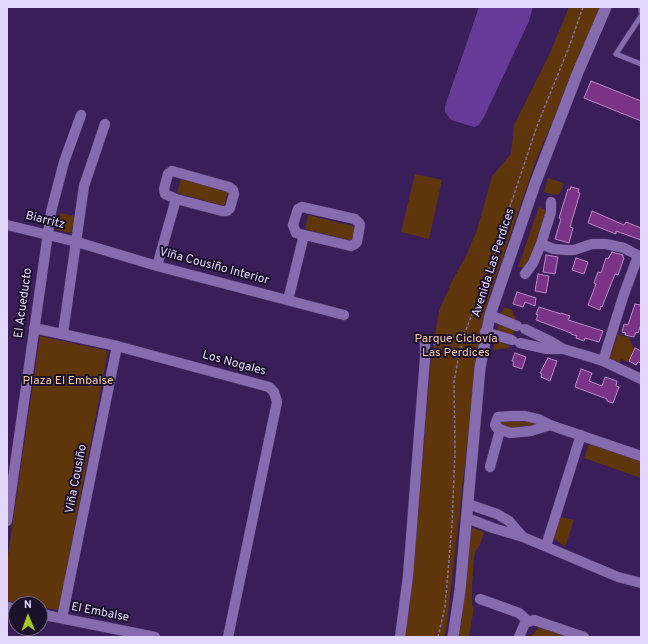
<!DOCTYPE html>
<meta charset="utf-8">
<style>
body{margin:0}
#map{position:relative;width:648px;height:644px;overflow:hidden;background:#391e59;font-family:Overpass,sans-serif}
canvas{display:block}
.frame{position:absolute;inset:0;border:8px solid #e3d6fb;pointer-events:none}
.north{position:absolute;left:8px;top:596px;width:40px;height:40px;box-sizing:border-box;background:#1b112a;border:1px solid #6b607e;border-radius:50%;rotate:359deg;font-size:11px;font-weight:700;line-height:16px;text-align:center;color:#e3d6fb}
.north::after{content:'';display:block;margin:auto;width:14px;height:18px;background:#a6c820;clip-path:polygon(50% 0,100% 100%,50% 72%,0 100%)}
</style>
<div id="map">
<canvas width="648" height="644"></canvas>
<div class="frame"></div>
<div class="north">N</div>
</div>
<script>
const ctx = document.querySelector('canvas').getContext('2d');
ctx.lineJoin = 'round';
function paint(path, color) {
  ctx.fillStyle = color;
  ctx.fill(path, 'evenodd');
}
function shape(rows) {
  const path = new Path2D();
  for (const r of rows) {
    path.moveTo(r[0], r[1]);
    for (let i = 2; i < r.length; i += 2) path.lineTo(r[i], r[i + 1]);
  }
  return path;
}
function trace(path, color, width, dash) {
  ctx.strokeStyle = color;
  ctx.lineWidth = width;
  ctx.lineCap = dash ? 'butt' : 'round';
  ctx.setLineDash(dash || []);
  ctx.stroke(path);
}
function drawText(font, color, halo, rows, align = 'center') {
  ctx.font = font + ' Overpass,sans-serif';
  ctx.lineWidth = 4;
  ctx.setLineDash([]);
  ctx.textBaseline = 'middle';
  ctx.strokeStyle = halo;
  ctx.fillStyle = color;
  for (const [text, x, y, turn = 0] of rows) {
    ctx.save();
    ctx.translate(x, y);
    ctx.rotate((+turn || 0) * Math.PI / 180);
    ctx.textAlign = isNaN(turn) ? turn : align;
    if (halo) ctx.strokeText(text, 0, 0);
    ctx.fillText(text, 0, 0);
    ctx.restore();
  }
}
const green = shape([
 [569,7,601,7,535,163,490,294,483,320,476,364,447,624,444,637,403,637,408,618,413,576,431,359,439,311,452,281,465,258,477,230,492,176,511,154,514,125,550,53],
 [415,174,442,180,429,239,401,232],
 [548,178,563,183,560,193,555,195,544,192],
 [181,179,228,192,224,206,177,193],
 [539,207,548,212,528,265,523,267,518,267],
 [60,213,75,216,71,233,56,230],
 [308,215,356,227,352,241,305,229],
 [504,307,512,310,517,322,500,316],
 [499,324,514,329,513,336,497,331],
 [618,334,629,338,634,350,628,362,621,359,619,363,609,359],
 [40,336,108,351,59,610,40,607,40,604,24,604,7,601,7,562],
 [495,340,510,346,509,348,493,350],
 [501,420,535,421,536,426,502,429,499,424],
 [590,442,641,461,641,478,584,458],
 [561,517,574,520,565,547,552,537],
 [473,528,484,532,480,545,475,552,474,558,472,587,472,605,474,607,469,637,458,637,462,619,470,530],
 [539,627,568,637,531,637]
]);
const water = shape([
 [479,7,533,7,529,21,484,117,479,125,474,127,451,120,445,112,445,106]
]);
const building = shape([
 [591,81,641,101,641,121,584,98,591,81],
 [571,187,579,189,578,192,580,193,570,227,573,228,569,243,555,239,561,219,559,218,568,189,570,190,571,187],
 [592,211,624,225,626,222,641,228,641,240,616,231,616,234,588,223,592,211],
 [612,252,623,255,623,257,624,258,618,275,615,274,602,307,601,306,600,310,588,305,596,284,594,283,598,272,601,273,606,258,608,259,612,252],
 [546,255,558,257,555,274,543,272,546,255],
 [576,258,588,262,584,274,572,270,576,258],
 [538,274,549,276,546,293,535,291,538,274],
 [517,292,536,298,535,306,525,302,523,307,513,304,517,292],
 [635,304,641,305,641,324,638,333,636,332,634,337,625,335,626,333,622,332,624,324,628,325,635,304],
 [539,307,561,314,561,313,570,316,568,320,603,331,599,342,585,338,584,341,576,338,577,336,571,334,571,333,536,320,538,315,536,314,539,307],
 [635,348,641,351,641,363,638,362,636,365,629,361,635,348],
 [515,353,526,357,522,369,513,366,514,362,512,361,515,353],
 [548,358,557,361,550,381,541,377,542,374,540,373,548,358],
 [581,369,592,373,589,381,602,386,605,377,617,381,616,386,619,387,613,403,607,401,607,399,575,387,581,369]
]);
const path = shape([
 [434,345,451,337,476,335],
 [438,637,445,607,452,525,455,451,454,382,458,360,464,335,486,278,537,126,569,47,583,7]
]);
const service = shape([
 [641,7,641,11],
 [641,16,616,54,641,64]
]);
const minor = shape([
 [172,171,229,187,233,190,234,194,230,208,227,211,222,211,176,199,165,194,164,189,168,174,172,171],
 [302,207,355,219,359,223,360,225,357,242,355,244,351,246,296,233,293,225,298,209,302,207],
 [7,225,77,242,157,266,344,315],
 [541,244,554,249,567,250,574,250,592,244,606,244,624,248,641,257],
 [157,266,176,199],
 [525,274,533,263,541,244,551,212,551,202],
 [288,300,304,235],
 [490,315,517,326],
 [34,328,117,346,269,387,274,392,277,402,228,637],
 [525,329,550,341,563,349],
 [485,332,512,340],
 [63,333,84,186,105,124],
 [520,343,547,349,563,349,584,355,603,361,641,379],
 [603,361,624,294,638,256],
 [550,425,538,419,525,416,512,416,498,417,495,425,497,428,510,433,531,431,550,425,641,456],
 [490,467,500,430],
 [468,504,497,514,509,521,523,537],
 [467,518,493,528,523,537,618,577,641,583],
 [7,521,51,212,64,162,81,115],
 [546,546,581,435],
 [480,599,519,613,528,621],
 [7,607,16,609],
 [40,614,155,637],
 [62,618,117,346],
 [400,637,408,576,425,358,425,341],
 [519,637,525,623,534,620,584,637]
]);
const tertiary = shape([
 [453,637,460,590,480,368,490,315,535,184,578,72,606,7]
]);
const streetNames = [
 ["Biarritz",45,221,14],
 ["Avenida Las Perdices",494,263,-72],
 ["Viña Cousiño Interior",214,267,15],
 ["El Acueducto",24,303,-82],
 ["Los Nogales",234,364,15],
 ["Viña Cousiño",77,479,-79],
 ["El Embalse",100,613,11]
];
const parkNames = [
 ["Parque Ciclovía",456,340],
 ["Las Perdices",456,354],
 ["Plaza El Embalse",68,382]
];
paint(green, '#5f360b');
paint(water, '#653a99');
paint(building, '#7b3387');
trace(building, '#bc89c5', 1);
trace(service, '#53396e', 6);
trace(minor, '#53396e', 11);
trace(tertiary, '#53396e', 12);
trace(path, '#8772a3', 1.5, [3, 2]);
trace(service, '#866cae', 5);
trace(minor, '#866cae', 10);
trace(tertiary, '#866cae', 11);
drawText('12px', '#e3d6fb', '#1b112a', streetNames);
drawText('12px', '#f7c9a4', '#1b112a', parkNames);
</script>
